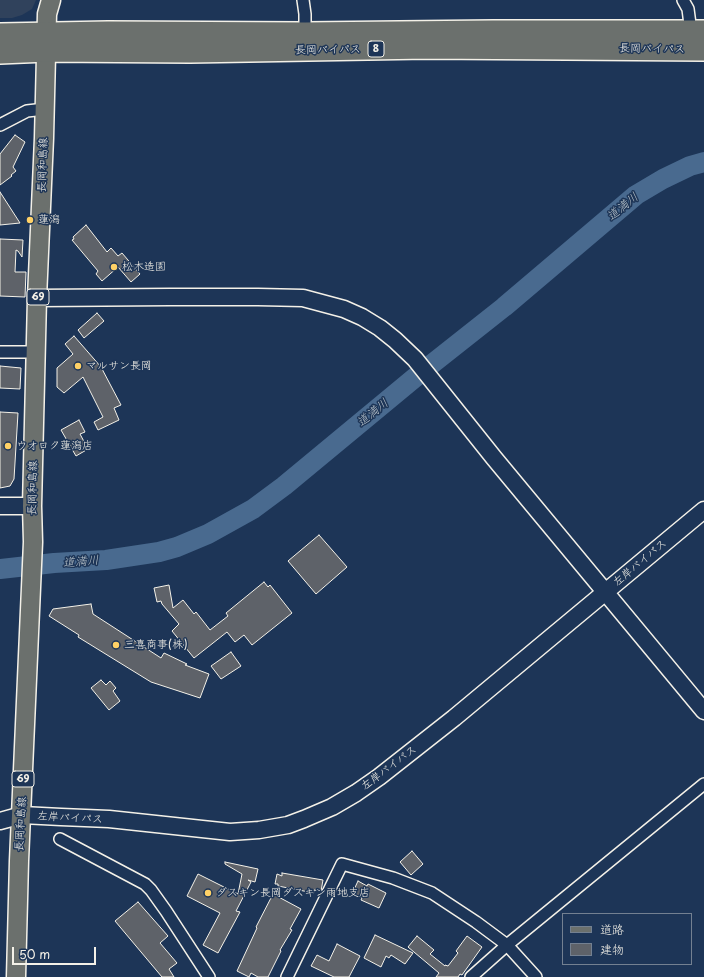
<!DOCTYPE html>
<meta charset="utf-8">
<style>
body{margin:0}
#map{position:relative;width:704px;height:977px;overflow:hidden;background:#1d3557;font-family:"Playpen Sans","Klee One",sans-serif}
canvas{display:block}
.legend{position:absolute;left:562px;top:913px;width:130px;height:52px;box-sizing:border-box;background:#1d3557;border:1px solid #738091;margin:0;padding:5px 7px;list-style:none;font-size:12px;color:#f4f1e8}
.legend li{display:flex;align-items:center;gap:8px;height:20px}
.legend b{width:20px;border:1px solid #738091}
.scale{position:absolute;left:12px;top:947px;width:84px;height:18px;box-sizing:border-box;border:2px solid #f4f1e8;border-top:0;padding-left:5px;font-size:12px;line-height:14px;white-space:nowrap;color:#f4f1e8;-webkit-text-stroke:3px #1d3557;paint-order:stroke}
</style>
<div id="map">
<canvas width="704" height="977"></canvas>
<ul class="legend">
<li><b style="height:5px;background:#6b706d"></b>道路</li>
<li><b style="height:11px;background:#5e6269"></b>建物</li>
</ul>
<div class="scale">50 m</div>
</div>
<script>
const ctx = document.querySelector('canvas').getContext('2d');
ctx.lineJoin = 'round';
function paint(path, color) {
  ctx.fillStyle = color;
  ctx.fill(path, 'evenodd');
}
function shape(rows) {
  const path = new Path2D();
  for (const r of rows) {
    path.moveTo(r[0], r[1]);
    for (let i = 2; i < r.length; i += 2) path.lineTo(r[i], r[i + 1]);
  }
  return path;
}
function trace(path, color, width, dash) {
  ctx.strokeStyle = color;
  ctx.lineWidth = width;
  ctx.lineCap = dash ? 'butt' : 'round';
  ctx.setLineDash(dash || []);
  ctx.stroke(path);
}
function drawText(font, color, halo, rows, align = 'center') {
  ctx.font = font + ' "Playpen Sans","Klee One",sans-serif';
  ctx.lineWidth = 3;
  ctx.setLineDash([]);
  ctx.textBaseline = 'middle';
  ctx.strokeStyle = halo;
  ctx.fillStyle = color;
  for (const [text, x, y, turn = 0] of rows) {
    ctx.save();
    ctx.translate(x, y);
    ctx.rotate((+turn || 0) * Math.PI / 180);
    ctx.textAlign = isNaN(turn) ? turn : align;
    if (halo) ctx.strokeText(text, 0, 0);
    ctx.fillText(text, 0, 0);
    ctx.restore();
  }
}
const built = shape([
 [0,0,36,0,32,9,22,15,12,18,0,18]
]);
const river = shape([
 [0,569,54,563,106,560,159,552,177,547,208,534,253,509,284,486,418,375,504,307,636,195,663,179,690,166,704,162]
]);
const building = shape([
 [15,135,25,142,13,167,16,171,11,175,12,176,0,185,0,154,15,135],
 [0,192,20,223,0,225,0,192],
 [86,225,107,252,111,248,118,256,122,253,140,274,131,282,118,267,102,281,96,274,98,271,72,240,74,239,73,237,86,225],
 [0,239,23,240,22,257,18,251,16,250,15,272,26,272,25,297,0,296,0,239],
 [97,313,104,321,84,338,78,330,97,313],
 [74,336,101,367,121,405,114,408,119,420,98,430,94,422,103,417,83,377,64,393,57,387,57,368,73,354,65,344,74,336],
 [0,366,21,368,20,389,0,388,0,366],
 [0,412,18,413,14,479,10,486,0,488,0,412],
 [79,420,85,432,80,434,88,449,76,456,61,430,79,420],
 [319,535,347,567,316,594,288,561,319,535],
 [264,582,268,587,270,585,292,613,252,645,244,635,235,642,227,632,194,658,172,631,179,624,162,604,161,601,157,602,154,588,169,585,173,608,183,600,194,614,196,612,210,630,228,616,226,613,264,582],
 [91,604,93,614,161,658,164,653,187,664,185,665,209,674,200,698,151,682,78,637,79,635,49,616,53,609,91,604],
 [231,652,241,666,221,679,211,666,231,652],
 [101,680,106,685,110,681,116,688,113,691,120,701,109,710,91,688,101,680],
 [412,851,423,864,411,875,400,862,412,851],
 [225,862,258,869,255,882,248,880,251,882,236,911,240,912,218,953,203,945,220,913,187,896,198,874,238,894,242,874,225,864,225,862],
 [282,873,323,880,321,891,314,890,314,893,278,886,278,884,275,884,277,874,282,876,282,873],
 [358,881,367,886,368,884,386,893,379,908,361,900,362,898,352,894,358,881],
 [273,894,301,909,290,929,292,930,280,950,281,951,268,977,258,977,251,973,249,977,237,971,257,928,256,927,273,894],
 [138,902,168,936,160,943,177,963,169,969,174,977,162,977,115,921,138,902],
 [375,935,413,953,405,964,391,955,389,958,386,956,381,967,364,958,375,935],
 [417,936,434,950,430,954,445,966,445,965,448,966,458,953,456,951,467,936,482,947,462,975,460,974,458,977,436,977,439,973,408,947,417,936],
 [337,944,360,956,349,977,334,977,311,966,317,955,329,961,337,944]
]);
const street = shape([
 [303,0,305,14,305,33],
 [683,0,688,9,691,32],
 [0,125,27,111,45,109],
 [0,352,36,352],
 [60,839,145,884,151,890,166,911,209,977],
 [287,977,342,864,393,878,432,893,476,922,507,945,536,977],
 [471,977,507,945,704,784]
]);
const secondary = shape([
 [37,298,170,297,258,297,303,298,344,309,362,317,380,328,395,340,415,359,494,458,704,711],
 [0,506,32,506],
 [0,821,22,815,61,817,109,819,230,832,259,830,288,825,304,819,332,807,356,793,379,777,454,718,704,510]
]);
const primary = shape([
 [16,977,19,861,33,542,32,506,37,298,44,138,47,14,51,0]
]);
const highway = shape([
 [0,34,108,32,305,33,493,31,704,31],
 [0,53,47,51,190,52,427,48,704,50]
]);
const markers = [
 [30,220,4,"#ffd166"],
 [114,267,4,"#ffd166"],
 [78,366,4,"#ffd166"],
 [8,446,4,"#ffd166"],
 [116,645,4,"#ffd166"],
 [208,893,4,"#ffd166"]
];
const shields = [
 [376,49,16],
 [38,297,22],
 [23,779,22]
];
const shieldNames = [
 ["8",376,49],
 ["69",38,297],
 ["69",23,779]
];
const streetNames = [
 ["長岡バイパス",652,49,1],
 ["長岡バイパス",328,50,-1],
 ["長岡和島線",43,165,-88],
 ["長岡和島線",33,488,-89],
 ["左岸バイパス",640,563,-40],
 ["左岸バイパス",389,768,-37],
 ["左岸バイパス",70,818,3],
 ["長岡和島線",21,824,-87]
];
const poiNames = [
 ["蓮潟",38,220],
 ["松木造園",122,267],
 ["マルサン長岡",86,366],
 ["ウオロク蓮潟店",16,446],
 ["三喜商事(株)",124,645],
 ["ダスキン長岡ダスキン雨地支店",216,893]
];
const waterNames = [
 ["道満川",623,207,-39],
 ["道満川",373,413,-39],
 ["道満川",81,562,-5]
];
paint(built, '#30425c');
trace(river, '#496a8f', 20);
paint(building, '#5e6269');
trace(building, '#f4f1e8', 1);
trace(street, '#f4f1e8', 14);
trace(secondary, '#f4f1e8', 19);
trace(primary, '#f4f1e8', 21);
trace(highway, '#f4f1e8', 24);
trace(street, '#1d3557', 11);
trace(secondary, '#1d3557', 16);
trace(primary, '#6b706d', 18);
trace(highway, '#6b706d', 21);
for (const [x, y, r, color] of markers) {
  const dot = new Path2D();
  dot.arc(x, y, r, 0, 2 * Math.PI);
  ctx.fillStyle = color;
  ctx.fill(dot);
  trace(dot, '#1d3557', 1.5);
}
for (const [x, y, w] of shields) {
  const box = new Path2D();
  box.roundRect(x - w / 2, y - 8, w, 16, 3);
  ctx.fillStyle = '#1d3557';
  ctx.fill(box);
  trace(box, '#f4f1e8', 1);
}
drawText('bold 10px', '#f4f1e8', null, shieldNames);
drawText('11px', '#f4f1e8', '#1d3557', streetNames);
drawText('11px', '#f4f1e8', '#1d3557', poiNames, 'left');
drawText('italic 12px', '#b8c2c9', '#1d3557', waterNames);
</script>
